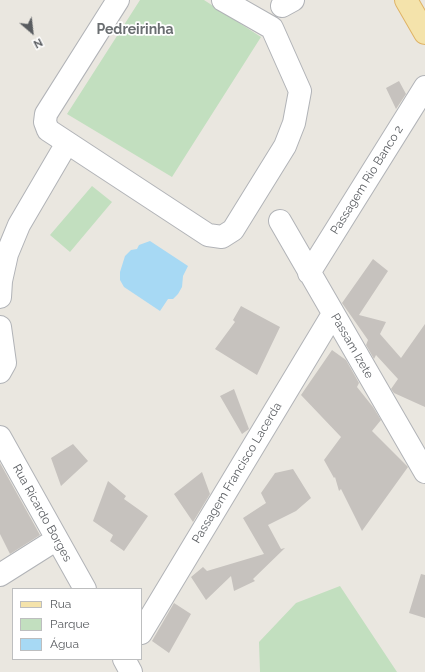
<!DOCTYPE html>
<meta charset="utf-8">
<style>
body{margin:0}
#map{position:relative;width:425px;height:672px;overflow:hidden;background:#eae7e0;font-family:Raleway,sans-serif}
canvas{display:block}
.legend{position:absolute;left:12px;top:588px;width:130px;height:72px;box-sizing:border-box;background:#fff;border:1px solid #bdbebf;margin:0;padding:5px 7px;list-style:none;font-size:12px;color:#595c60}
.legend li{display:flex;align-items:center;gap:8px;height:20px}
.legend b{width:20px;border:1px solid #bdbebf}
.north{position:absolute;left:12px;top:12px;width:40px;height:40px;-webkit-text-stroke:3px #fff;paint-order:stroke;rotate:152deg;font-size:11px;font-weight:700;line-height:16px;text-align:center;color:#595c60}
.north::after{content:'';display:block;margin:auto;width:14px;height:18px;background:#595c60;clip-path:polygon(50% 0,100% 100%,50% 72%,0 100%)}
</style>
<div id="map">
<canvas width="425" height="672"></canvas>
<ul class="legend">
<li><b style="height:5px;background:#f4e3ab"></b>Rua</li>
<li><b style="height:11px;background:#c2dfbf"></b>Parque</li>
<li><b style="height:11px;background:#a7d9f4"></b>Água</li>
</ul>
<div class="north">N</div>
</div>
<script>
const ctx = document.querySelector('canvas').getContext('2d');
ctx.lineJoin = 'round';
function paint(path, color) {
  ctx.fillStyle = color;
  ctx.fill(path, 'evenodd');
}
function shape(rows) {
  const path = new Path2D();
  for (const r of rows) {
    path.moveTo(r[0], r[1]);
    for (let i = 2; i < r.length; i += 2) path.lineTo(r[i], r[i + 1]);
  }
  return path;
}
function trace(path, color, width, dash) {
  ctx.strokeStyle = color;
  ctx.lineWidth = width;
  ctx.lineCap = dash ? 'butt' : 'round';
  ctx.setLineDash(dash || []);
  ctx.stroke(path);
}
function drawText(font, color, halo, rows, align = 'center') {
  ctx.font = font + ' Raleway,sans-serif';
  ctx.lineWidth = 3.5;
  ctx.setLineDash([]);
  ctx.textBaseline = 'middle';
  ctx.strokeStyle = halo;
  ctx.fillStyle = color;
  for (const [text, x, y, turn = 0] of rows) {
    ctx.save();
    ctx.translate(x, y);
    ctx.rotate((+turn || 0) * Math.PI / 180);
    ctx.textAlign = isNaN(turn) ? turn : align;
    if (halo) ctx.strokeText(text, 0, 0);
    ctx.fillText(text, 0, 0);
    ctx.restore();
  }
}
const green = shape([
 [140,0,204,0,261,37,172,177,67,114],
 [92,186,112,202,70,252,50,235],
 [340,586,397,672,260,672,259,642,296,603]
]);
const water = shape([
 [150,241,188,266,183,276,182,287,178,294,173,299,168,299,160,311,124,287,120,280,120,272,125,256,131,250,137,249,139,245]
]);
const building = shape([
 [399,81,406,94,396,109,386,88],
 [373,259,388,271,359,315,386,322,380,334,401,358,425,324,425,407,394,393,391,389,398,379,376,355,374,359,366,345,368,340,342,303],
 [241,306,280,327,257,375,215,349,235,322,233,320],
 [332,350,346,360,359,383,357,387,373,407,381,420,372,431,408,467,362,531,341,489,339,491,335,477,334,478,324,460,341,437,301,395],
 [234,389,249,429,242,434,220,396],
 [73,444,88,461,61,486,51,458],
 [0,463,40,535,10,554,0,534],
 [293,469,311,498,296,511,268,525,281,549,285,548,253,579,255,581,234,591,231,576,206,600,191,577,203,567,207,571,264,554,243,518,266,503,261,493,275,473],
 [202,472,210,494,193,522,174,494],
 [108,481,126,496,124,499,148,516,124,551,110,541,113,535,93,521],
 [421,574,425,575,425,618,409,613],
 [174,603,191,614,169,653,152,641]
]);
const minor = shape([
 [118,0,46,114,45,122,48,130,208,235,222,237,233,230,285,146,294,123,300,91,272,28,223,0],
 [282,6,293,0],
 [280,221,425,472],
 [309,273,425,87],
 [0,297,1,281,7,254,19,225,67,143],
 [0,327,5,363,0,372],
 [0,437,85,589],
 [0,575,57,539],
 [141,633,333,314],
 [124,659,131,672]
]);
const major = shape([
 [406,0,425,33]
]);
const streetNames = [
 ["Passagem Rio Banco 2",367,180,-58],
 ["Passam Izete",352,346,60],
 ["Passagem Francisco Lacerda",237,473,-59],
 ["Rua Ricardo Borges",42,513,61]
];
const quarterNames = [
 ["Pedreirinha",135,30]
];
paint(green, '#c2dfbf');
paint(water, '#a7d9f4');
paint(building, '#c6c2be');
trace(minor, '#b1b3b7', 24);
trace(major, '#dfb365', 24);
trace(minor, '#fff', 22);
trace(major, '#f4e3ab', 22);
drawText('12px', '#595c60', '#fff', streetNames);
drawText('bold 14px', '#6a6e71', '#fff', quarterNames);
</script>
